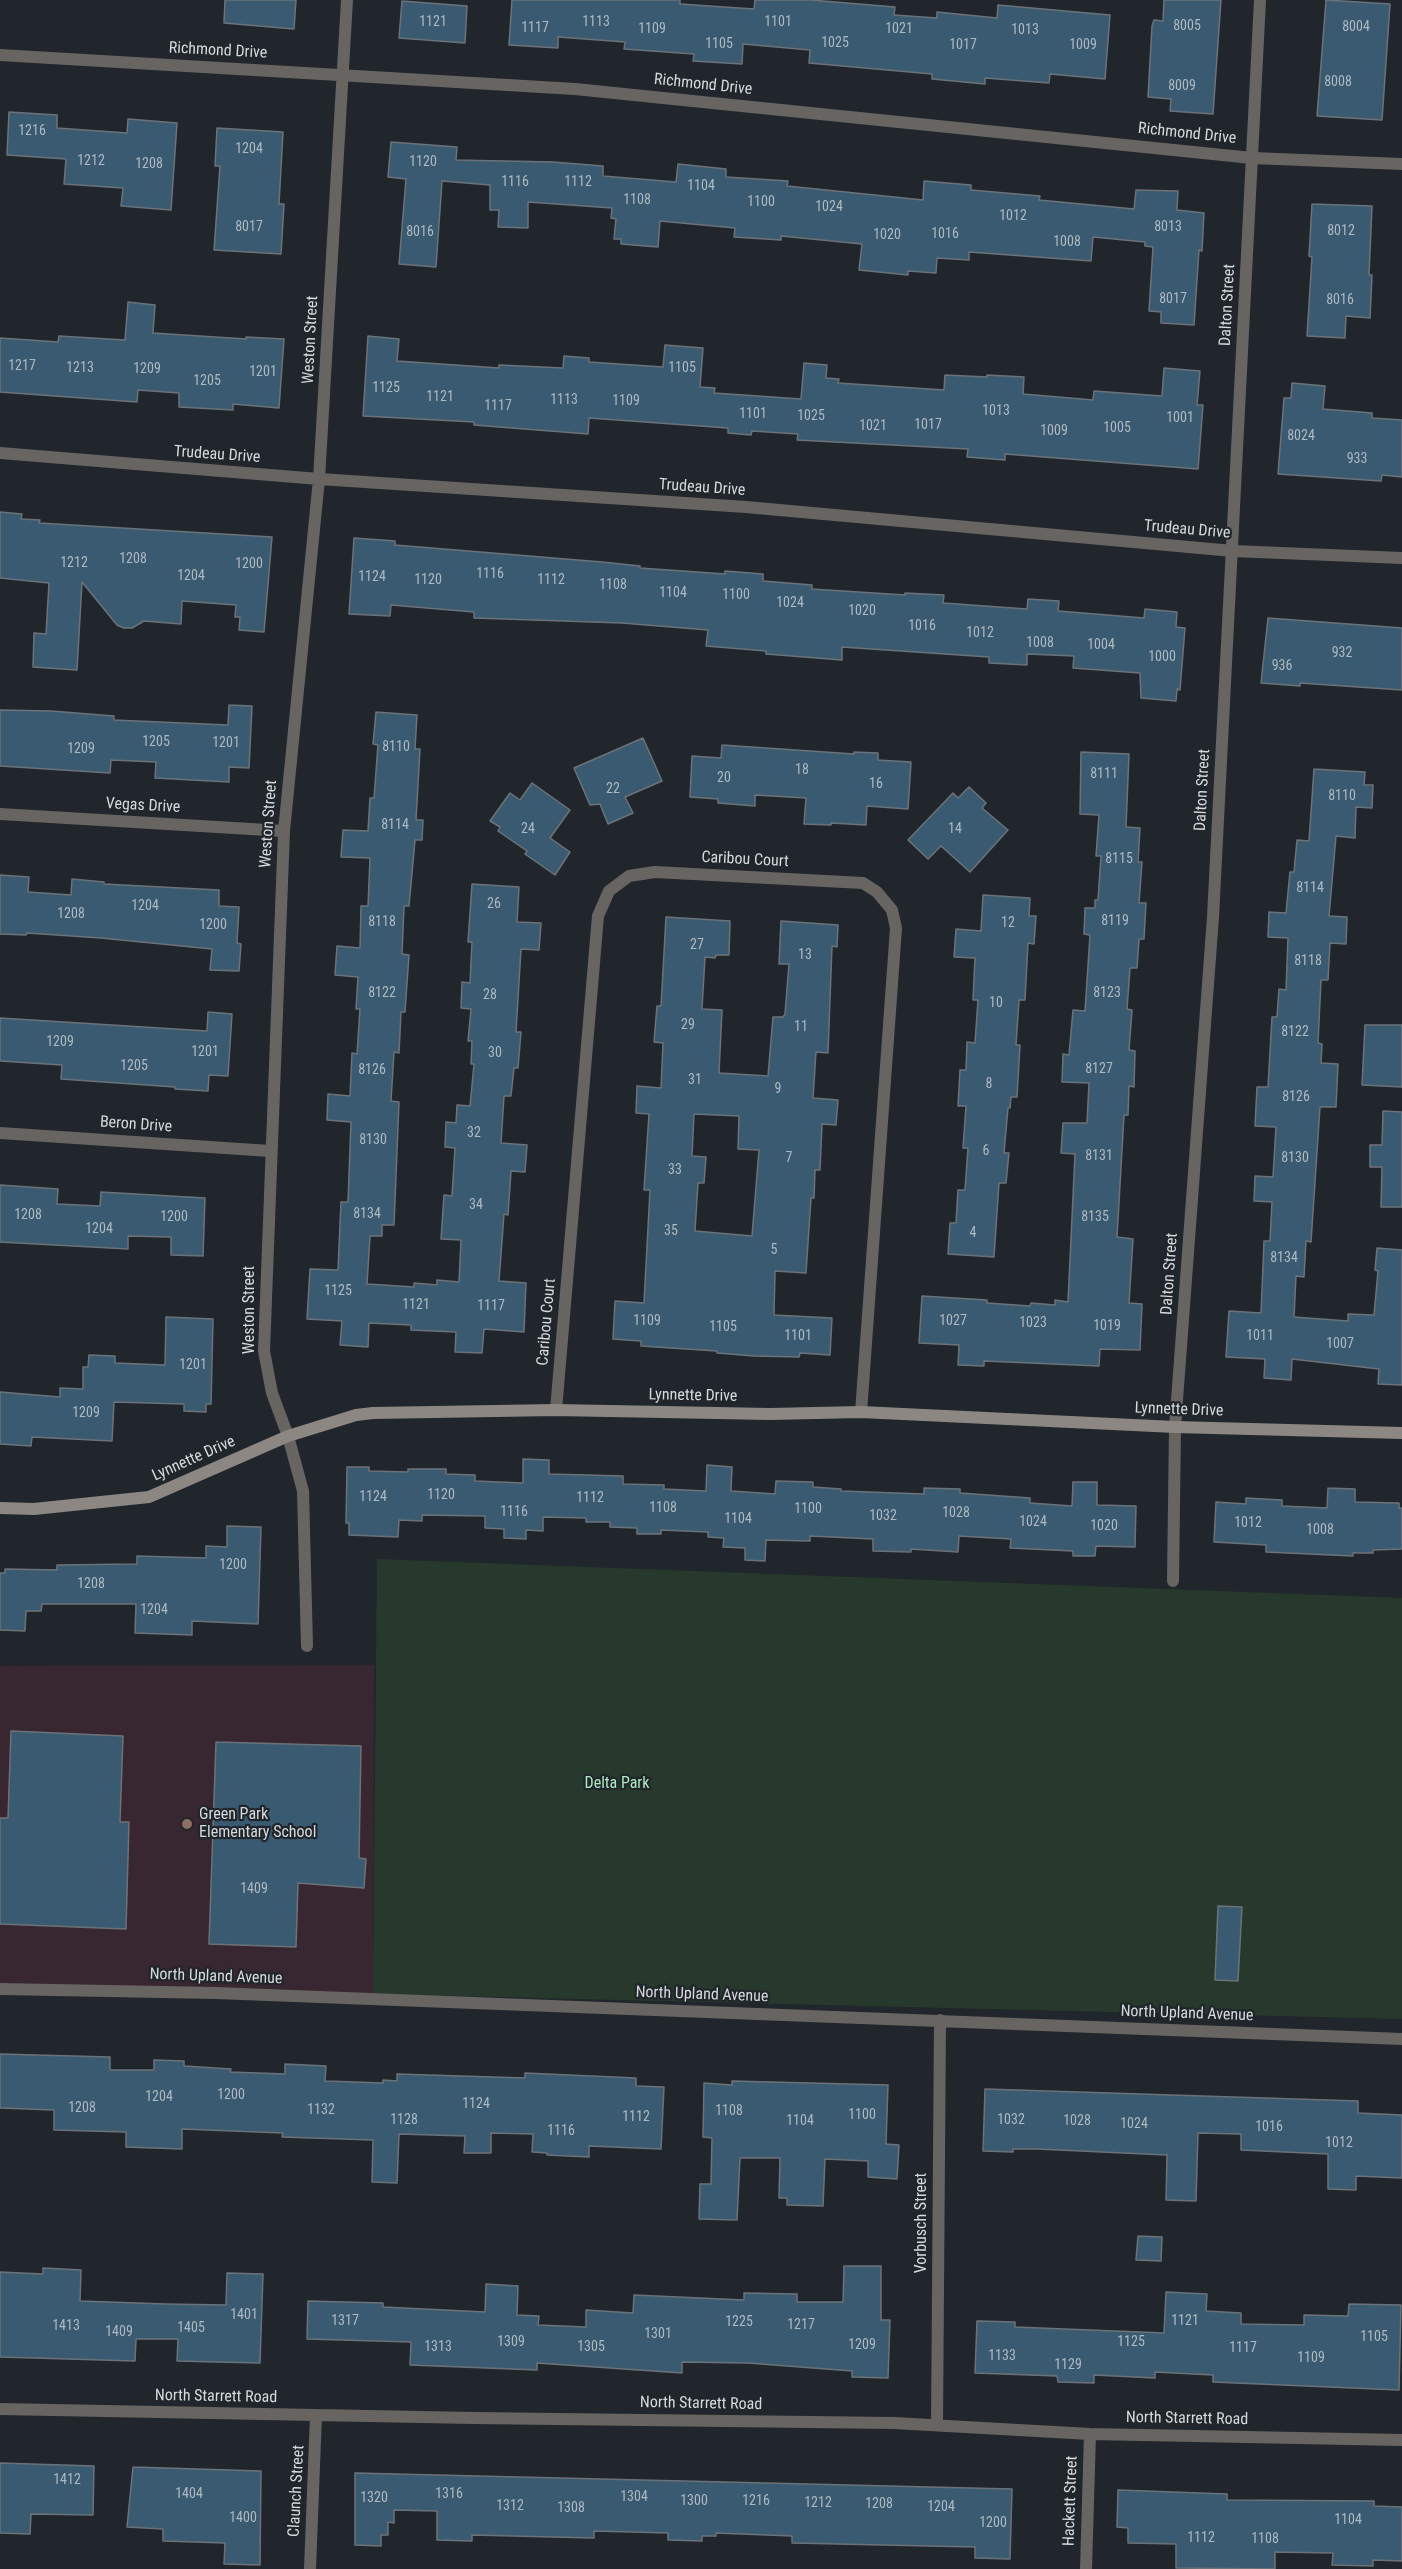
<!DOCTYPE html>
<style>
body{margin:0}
canvas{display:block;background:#20262b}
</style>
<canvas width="1402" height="2569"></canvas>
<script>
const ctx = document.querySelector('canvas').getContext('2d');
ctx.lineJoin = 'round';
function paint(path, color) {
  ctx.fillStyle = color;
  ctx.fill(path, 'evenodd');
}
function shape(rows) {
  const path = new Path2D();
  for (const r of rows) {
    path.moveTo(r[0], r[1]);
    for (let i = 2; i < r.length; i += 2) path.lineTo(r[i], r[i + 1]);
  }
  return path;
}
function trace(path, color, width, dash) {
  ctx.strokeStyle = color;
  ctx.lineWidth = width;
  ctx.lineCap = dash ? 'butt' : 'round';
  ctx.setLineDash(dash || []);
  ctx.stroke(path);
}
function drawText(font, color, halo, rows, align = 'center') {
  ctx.font = font + ' "Roboto Condensed",sans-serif';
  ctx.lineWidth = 4.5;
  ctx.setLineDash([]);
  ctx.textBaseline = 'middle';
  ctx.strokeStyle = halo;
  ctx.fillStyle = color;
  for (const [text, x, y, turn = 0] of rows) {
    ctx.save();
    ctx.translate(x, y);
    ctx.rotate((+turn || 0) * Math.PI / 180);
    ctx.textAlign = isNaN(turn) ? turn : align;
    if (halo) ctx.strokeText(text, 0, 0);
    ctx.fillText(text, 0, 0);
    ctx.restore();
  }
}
const education = shape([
 [374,1665,373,1994,0,1983,0,1666]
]);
const green = shape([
 [377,1559,1402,1598,1402,2019,373,1994]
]);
const building = shape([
 [225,0,296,0,294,29,224,23,225,0],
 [512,0,680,0,680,4,754,9,755,0,811,0,895,7,894,15,937,18,937,12,997,18,998,5,1110,15,1105,79,1050,74,1049,83,985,78,985,84,932,79,932,74,809,63,810,50,743,44,742,64,693,61,694,54,624,49,625,42,558,37,558,48,509,45,512,0],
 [1164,0,1221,0,1213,114,1170,111,1171,99,1148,97,1152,26,1154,20,1163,21,1164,0],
 [1326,0,1390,4,1382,120,1317,116,1326,0],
 [402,1,467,6,465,43,399,38,402,1],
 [9,112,57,115,57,128,127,133,128,119,177,123,171,210,121,206,123,188,64,184,66,159,7,155,9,112],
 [217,128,283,132,279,204,284,204,281,254,214,250,220,166,215,166,217,128],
 [391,142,457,147,456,160,553,162,603,166,603,176,676,182,678,164,726,169,726,177,788,181,787,186,923,200,924,181,971,185,971,190,1040,196,1039,200,1134,209,1136,190,1178,191,1177,210,1204,213,1202,251,1199,250,1194,325,1161,323,1161,312,1149,311,1153,247,1145,246,1145,242,1093,237,1091,261,969,252,969,260,937,258,936,273,908,271,908,275,859,270,862,244,781,236,781,240,734,237,735,228,660,221,658,247,621,244,621,239,614,239,616,219,611,218,612,208,528,202,528,228,498,227,499,210,490,210,490,185,442,181,436,267,399,264,406,179,388,177,391,142],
 [1312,204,1372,206,1369,275,1372,275,1370,318,1346,316,1345,338,1307,336,1312,257,1309,256,1312,204],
 [128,302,155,305,153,333,246,339,246,337,284,339,279,408,233,404,233,410,179,407,179,393,138,390,137,402,0,392,0,338,58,342,59,336,125,340,128,302],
 [368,336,399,339,397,361,499,368,499,365,563,368,564,356,589,358,589,362,663,367,665,345,703,348,700,387,715,388,714,393,801,399,804,363,827,365,826,378,839,379,838,383,944,390,945,375,987,377,987,375,1024,377,1023,394,1093,400,1094,391,1162,396,1164,368,1200,371,1197,405,1203,405,1198,469,1005,454,1005,460,967,457,968,449,797,440,798,434,752,431,751,435,728,433,728,428,589,418,588,434,474,425,474,422,363,416,368,336],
 [1292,383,1325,386,1323,409,1372,413,1372,418,1402,420,1402,477,1382,475,1381,481,1278,474,1284,398,1291,398,1292,383],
 [0,512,22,514,21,519,40,520,39,523,272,537,264,632,239,630,240,617,235,617,236,605,182,601,181,624,144,621,132,628,124,628,117,625,82,582,77,670,33,667,34,633,46,634,49,583,0,578,0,512],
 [354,538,395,541,395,545,602,562,640,566,640,568,725,574,725,571,763,574,763,581,812,585,812,589,905,595,905,593,944,595,943,603,1027,609,1028,599,1059,601,1058,611,1144,618,1145,609,1177,612,1176,627,1185,628,1180,690,1177,689,1176,701,1141,698,1140,673,1073,668,1074,656,1027,654,1027,665,989,663,989,657,842,647,842,660,766,654,766,651,706,646,708,630,622,623,474,618,474,612,391,605,390,616,349,614,354,538],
 [1268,618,1402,628,1402,690,1300,683,1300,686,1261,683,1268,618],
 [229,705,252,706,249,768,229,767,229,782,155,778,156,762,111,760,110,773,0,766,0,710,51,711,114,716,114,720,228,725,229,705],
 [376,712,417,715,415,749,420,749,416,820,423,820,422,840,415,840,409,906,404,906,402,954,409,955,405,1012,401,1012,399,1053,394,1052,391,1101,399,1102,394,1225,382,1225,382,1236,370,1236,367,1284,414,1287,414,1283,437,1285,437,1280,459,1282,461,1240,441,1239,444,1195,452,1196,455,1148,445,1147,446,1122,456,1123,457,1105,470,1106,474,1064,471,1064,472,1041,468,1041,471,1009,461,1008,462,982,470,983,472,942,468,942,472,884,519,887,517,922,541,923,539,950,521,949,516,1032,521,1032,518,1068,514,1068,511,1096,504,1096,501,1143,527,1145,525,1172,511,1171,508,1215,504,1214,499,1281,526,1283,524,1332,484,1329,482,1353,455,1352,456,1332,411,1330,411,1325,369,1323,368,1347,340,1345,342,1321,307,1319,310,1269,338,1270,341,1202,348,1202,351,1122,327,1120,328,1094,350,1096,352,1053,357,1054,360,1009,356,1009,358,977,335,975,337,946,360,948,361,906,368,906,370,858,341,857,343,830,368,831,370,798,374,798,378,745,373,744,376,712],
 [643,738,662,781,625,797,633,813,608,824,600,804,590,805,574,768,643,738],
 [722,745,854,754,854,752,878,753,878,760,911,762,908,809,867,806,866,825,831,823,831,825,804,824,806,798,755,795,755,806,718,803,718,799,690,797,692,756,721,758,722,745],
 [1081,752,1129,754,1126,827,1140,828,1138,862,1142,862,1139,903,1146,903,1144,939,1139,939,1137,968,1130,968,1127,1009,1132,1010,1129,1050,1135,1051,1134,1087,1129,1086,1128,1115,1124,1115,1117,1237,1133,1239,1129,1303,1142,1304,1140,1350,1100,1349,1099,1366,984,1361,984,1366,958,1365,959,1345,919,1343,922,1296,987,1300,987,1303,1030,1306,1031,1303,1055,1305,1055,1300,1068,1302,1075,1154,1061,1153,1063,1123,1087,1123,1089,1083,1062,1082,1063,1054,1069,1055,1073,1010,1085,1011,1090,935,1084,934,1085,908,1095,908,1095,900,1098,900,1101,856,1096,856,1099,815,1080,814,1081,752],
 [1314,769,1365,772,1364,785,1373,785,1372,808,1356,807,1355,838,1336,836,1329,916,1347,917,1346,944,1330,943,1328,980,1321,980,1318,1043,1322,1044,1321,1063,1338,1064,1336,1107,1320,1107,1311,1242,1306,1241,1304,1277,1296,1276,1294,1317,1348,1321,1348,1314,1374,1315,1378,1271,1375,1270,1377,1248,1402,1250,1402,1385,1378,1384,1379,1369,1292,1359,1291,1380,1264,1378,1265,1359,1226,1357,1229,1311,1261,1313,1264,1241,1270,1241,1272,1202,1254,1201,1255,1176,1273,1177,1276,1127,1255,1126,1257,1087,1268,1087,1272,1017,1277,1017,1279,989,1286,990,1288,938,1268,937,1269,912,1286,913,1290,872,1294,872,1297,840,1309,841,1314,769],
 [532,783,570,810,550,838,570,852,555,875,525,854,527,851,498,831,500,827,490,821,510,793,520,800,532,783],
 [969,787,986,803,982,808,1008,830,970,872,941,846,928,859,908,840,953,793,958,798,969,787],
 [0,875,29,877,28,892,71,895,72,879,104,882,104,884,219,890,219,906,239,907,237,943,241,944,239,971,210,970,212,949,101,938,27,933,26,935,0,934,0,875],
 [983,895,1030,898,1029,916,1036,916,1034,944,1028,943,1025,1000,1019,1000,1016,1045,1020,1045,1017,1097,1011,1097,1010,1108,1008,1108,1004,1153,1009,1153,1006,1183,999,1183,994,1257,948,1254,950,1223,956,1223,958,1190,965,1190,968,1148,963,1148,966,1106,958,1106,960,1070,966,1070,967,1042,975,1043,978,1000,973,1000,975,958,954,957,956,929,981,931,983,895],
 [666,917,730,921,729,955,716,955,715,958,705,957,702,1009,722,1010,719,1073,768,1076,773,1017,783,1017,785,1014,789,964,779,964,781,921,838,925,837,947,832,946,828,1053,816,1052,813,1098,838,1100,836,1125,822,1124,820,1170,815,1170,814,1198,811,1198,806,1273,775,1271,774,1315,832,1318,830,1355,800,1353,799,1357,754,1356,717,1353,717,1351,641,1346,641,1341,613,1339,615,1301,644,1303,650,1190,644,1190,649,1114,636,1113,637,1086,661,1088,663,1043,654,1042,657,1006,661,1006,666,917],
 [694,1114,739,1116,738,1149,759,1150,752,1236,695,1231,698,1183,704,1183,706,1157,692,1156,694,1114],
 [208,1012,232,1014,228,1076,209,1075,208,1091,175,1089,175,1087,61,1079,62,1065,0,1061,0,1018,207,1031,208,1012],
 [1365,1025,1402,1025,1402,1087,1362,1085,1365,1025],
 [1383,1111,1402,1112,1402,1207,1381,1207,1382,1167,1370,1167,1370,1145,1382,1145,1383,1111],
 [0,1185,58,1189,57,1204,100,1206,101,1192,205,1198,203,1256,171,1255,171,1237,128,1236,128,1249,0,1242,0,1185],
 [166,1317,213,1319,211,1404,206,1404,206,1412,184,1411,184,1404,114,1402,112,1441,32,1437,31,1446,0,1444,0,1392,60,1397,60,1388,83,1389,83,1367,88,1367,89,1355,115,1356,115,1363,165,1365,166,1317],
 [523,1459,549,1460,549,1474,623,1476,623,1484,664,1485,664,1489,706,1491,707,1465,732,1467,731,1491,775,1494,776,1481,813,1482,813,1487,841,1489,841,1491,924,1494,924,1488,960,1489,960,1493,1030,1498,1030,1503,1072,1506,1073,1482,1097,1482,1097,1505,1136,1506,1135,1547,1096,1546,1095,1556,1073,1556,1073,1551,1010,1548,1011,1539,959,1536,958,1552,911,1549,911,1552,873,1551,873,1539,810,1536,810,1541,766,1540,765,1561,745,1560,745,1548,723,1547,724,1538,708,1537,708,1532,661,1530,661,1534,637,1534,637,1528,610,1527,610,1522,586,1522,586,1518,543,1517,543,1531,526,1530,526,1539,504,1538,504,1529,485,1528,485,1516,422,1515,422,1521,399,1520,398,1537,349,1535,349,1523,346,1523,347,1467,369,1467,369,1471,408,1472,408,1469,446,1469,446,1474,475,1475,475,1481,523,1483,523,1459],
 [1328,1488,1355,1489,1355,1502,1399,1503,1399,1508,1402,1508,1402,1549,1373,1550,1373,1553,1353,1553,1353,1556,1266,1552,1266,1545,1214,1542,1216,1502,1246,1504,1246,1498,1282,1500,1282,1506,1327,1508,1328,1488],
 [227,1526,261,1527,258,1624,192,1621,192,1635,135,1633,136,1604,42,1604,41,1611,26,1611,25,1631,0,1630,0,1573,5,1573,5,1569,57,1570,57,1565,137,1564,137,1556,206,1558,206,1546,227,1547,227,1526],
 [11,1731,123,1736,120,1822,129,1822,126,1929,0,1924,0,1818,8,1818,11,1731],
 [216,1742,361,1746,359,1858,366,1859,364,1888,298,1883,296,1947,209,1944,216,1742],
 [1218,1906,1242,1907,1238,1981,1215,1980,1218,1906],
 [0,2054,110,2057,110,2070,154,2070,154,2060,184,2061,184,2066,231,2069,230,2072,285,2074,285,2064,326,2066,325,2081,383,2083,383,2080,397,2081,397,2074,525,2078,525,2073,636,2078,636,2086,664,2087,661,2149,589,2146,589,2157,547,2155,547,2153,532,2152,533,2134,491,2133,491,2153,464,2153,465,2136,399,2134,397,2183,372,2182,373,2140,282,2137,283,2133,182,2129,182,2149,126,2147,126,2132,54,2130,54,2110,0,2108,0,2054],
 [732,2081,888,2085,886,2144,899,2145,897,2179,868,2177,868,2161,825,2159,823,2206,787,2205,787,2198,779,2198,780,2158,740,2158,737,2220,699,2219,700,2184,711,2184,712,2138,703,2137,704,2083,732,2085,732,2081],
 [985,2089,1358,2101,1358,2113,1402,2115,1402,2178,1356,2176,1356,2190,1328,2189,1328,2154,1241,2150,1241,2134,1198,2133,1196,2201,1166,2200,1167,2155,1037,2149,1013,2149,1013,2152,983,2151,985,2089],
 [1138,2236,1162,2237,1161,2261,1136,2260,1138,2236],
 [844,2266,881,2266,881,2320,890,2320,888,2378,852,2377,852,2371,748,2363,682,2362,682,2373,537,2363,537,2370,410,2365,411,2342,307,2339,308,2301,383,2303,383,2307,485,2312,486,2284,518,2286,517,2315,539,2316,538,2325,586,2327,586,2310,633,2313,634,2295,744,2300,744,2293,797,2294,797,2302,843,2302,844,2266],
 [43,2268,81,2270,80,2301,166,2304,226,2305,227,2273,263,2274,260,2363,177,2361,178,2339,136,2339,135,2361,0,2357,0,2272,43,2274,43,2268],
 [1166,2292,1207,2294,1206,2311,1241,2313,1241,2324,1304,2325,1304,2315,1348,2316,1349,2304,1401,2305,1399,2390,1213,2382,1213,2375,1155,2372,1155,2378,1094,2375,1094,2383,1058,2382,1057,2376,975,2373,977,2321,1015,2322,1015,2327,1164,2333,1166,2292],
 [0,2463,94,2466,93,2515,31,2514,30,2534,0,2533,0,2463],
 [133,2467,261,2471,260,2565,224,2564,225,2543,163,2541,163,2529,127,2527,133,2467],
 [355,2473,1012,2489,1010,2559,975,2558,975,2547,792,2543,792,2536,716,2533,716,2536,702,2536,702,2541,668,2540,668,2533,594,2531,594,2538,472,2535,472,2541,437,2540,437,2511,394,2510,394,2523,388,2522,388,2535,381,2535,381,2546,355,2545,355,2473],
 [1118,2490,1227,2494,1227,2500,1374,2501,1374,2506,1402,2507,1402,2561,1373,2560,1373,2566,1332,2565,1333,2553,1275,2552,1275,2569,1176,2568,1176,2544,1128,2543,1128,2528,1117,2527,1118,2490]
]);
const street = shape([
 [0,55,575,89,1252,158,1402,164],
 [0,453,319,479,746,507,1233,551,1402,558],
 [0,814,284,831],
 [0,1133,270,1151],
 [556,1410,598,916,609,891,629,876,655,872,863,883,877,892,892,910,896,928,861,1412],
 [1173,1581,1175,1427,1213,917,1260,0],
 [307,1646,303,1491,288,1436,272,1393,264,1351,284,831,319,479,347,0],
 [0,1989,216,1993,1402,2039],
 [0,2409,474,2418,894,2423,1090,2434,1402,2440],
 [937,2425,940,2020],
 [310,2569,316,2415],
 [1086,2569,1090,2434]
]);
const secondary = shape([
 [0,1508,34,1509,149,1497,288,1436,356,1415,373,1413,556,1410,770,1414,861,1412,1175,1427,1402,1433]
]);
const markers = [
 [187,1824,6,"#8d6e63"]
];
const numberNames = [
 ["1121",433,22],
 ["1113",596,22],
 ["1101",778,22],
 ["8005",1187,26],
 ["8004",1356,27],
 ["1117",535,28],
 ["1109",652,29],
 ["1021",899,29],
 ["1013",1025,30],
 ["1025",835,43],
 ["1105",719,44],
 ["1017",963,45],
 ["1009",1083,45],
 ["8008",1338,82],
 ["8009",1182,86],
 ["1216",32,131],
 ["1204",249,149],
 ["1212",91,161],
 ["1120",423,162],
 ["1208",149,164],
 ["1116",515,182],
 ["1112",578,182],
 ["1104",701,186],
 ["1108",637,200],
 ["1100",761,202],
 ["1024",829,207],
 ["1012",1013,216],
 ["8017",249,227],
 ["8013",1168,227],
 ["8012",1341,231],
 ["8016",420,232],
 ["1016",945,234],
 ["1020",887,235],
 ["1008",1067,242],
 ["8017",1173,299],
 ["8016",1340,300],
 ["1217",22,366],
 ["1213",80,368],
 ["1105",682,368],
 ["1209",147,369],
 ["1201",263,372],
 ["1205",207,381],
 ["1125",386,388],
 ["1121",440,397],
 ["1113",564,400],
 ["1109",626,401],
 ["1117",498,406],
 ["1013",996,411],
 ["1101",753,414],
 ["1025",811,416],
 ["1001",1180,418],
 ["1017",928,425],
 ["1021",873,426],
 ["1005",1117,428],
 ["1009",1054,431],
 ["8024",1301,436],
 ["933",1357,459],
 ["1208",133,559],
 ["1212",74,563],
 ["1200",249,564],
 ["1116",490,574],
 ["1204",191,576],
 ["1124",372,577],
 ["1120",428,580],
 ["1112",551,580],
 ["1108",613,585],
 ["1104",673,593],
 ["1100",736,595],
 ["1024",790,603],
 ["1020",862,611],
 ["1016",922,626],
 ["1012",980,633],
 ["1008",1040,643],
 ["1004",1101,645],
 ["932",1342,653],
 ["1000",1162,657],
 ["936",1282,666],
 ["1205",156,742],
 ["1201",226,743],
 ["8110",396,747],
 ["1209",81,749],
 ["18",802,770],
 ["8111",1104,774],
 ["20",724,778],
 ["16",876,784],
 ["22",613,789],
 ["8110",1342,796],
 ["8114",395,825],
 ["24",528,829],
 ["14",955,829],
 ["8115",1119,859],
 ["8114",1310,888],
 ["26",494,904],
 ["1204",145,906],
 ["1208",71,914],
 ["8119",1115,921],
 ["8118",382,922],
 ["12",1008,923],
 ["1200",213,925],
 ["27",697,945],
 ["13",805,955],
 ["8118",1308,961],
 ["8122",382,993],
 ["8123",1107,993],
 ["28",490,995],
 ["10",996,1003],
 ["29",688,1025],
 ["11",801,1027],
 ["8122",1295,1032],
 ["1209",60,1042],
 ["1201",205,1052],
 ["30",495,1053],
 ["1205",134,1066],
 ["8127",1099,1069],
 ["8126",372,1070],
 ["31",695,1080],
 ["8",989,1084],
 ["9",778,1089],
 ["8126",1296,1097],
 ["32",474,1133],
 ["8130",373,1140],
 ["6",986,1151],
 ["8131",1099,1156],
 ["7",789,1158],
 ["8130",1295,1158],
 ["33",675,1170],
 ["34",476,1205],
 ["8134",367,1214],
 ["1208",28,1215],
 ["1200",174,1217],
 ["8135",1095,1217],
 ["1204",99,1229],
 ["35",671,1231],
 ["4",973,1233],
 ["5",774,1250],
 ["8134",1284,1258],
 ["1125",338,1291],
 ["1121",416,1305],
 ["1117",491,1306],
 ["1109",647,1321],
 ["1027",953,1321],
 ["1023",1033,1323],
 ["1019",1107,1326],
 ["1105",723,1327],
 ["1101",798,1336],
 ["1011",1260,1336],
 ["1007",1340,1344],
 ["1201",193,1365],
 ["1209",86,1413],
 ["1120",441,1495],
 ["1124",373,1497],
 ["1112",590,1498],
 ["1108",663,1508],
 ["1100",808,1509],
 ["1116",514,1512],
 ["1028",956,1513],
 ["1032",883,1516],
 ["1104",738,1519],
 ["1024",1033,1522],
 ["1012",1248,1523],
 ["1020",1104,1526],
 ["1008",1320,1530],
 ["1200",233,1565],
 ["1208",91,1584],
 ["1204",154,1610],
 ["1409",254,1889],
 ["1200",231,2095],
 ["1204",159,2097],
 ["1124",476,2104],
 ["1208",82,2108],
 ["1132",321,2110],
 ["1108",729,2111],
 ["1100",862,2115],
 ["1112",636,2117],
 ["1128",404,2120],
 ["1032",1011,2120],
 ["1104",800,2121],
 ["1028",1077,2121],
 ["1024",1134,2124],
 ["1016",1269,2127],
 ["1116",561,2131],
 ["1012",1339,2143],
 ["1401",244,2315],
 ["1317",345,2321],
 ["1121",1185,2321],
 ["1225",739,2322],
 ["1217",801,2325],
 ["1413",66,2326],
 ["1405",191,2328],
 ["1409",119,2332],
 ["1301",658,2334],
 ["1105",1374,2337],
 ["1309",511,2342],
 ["1125",1131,2342],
 ["1209",862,2345],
 ["1313",438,2347],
 ["1305",591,2347],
 ["1117",1243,2348],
 ["1133",1002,2356],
 ["1109",1311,2358],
 ["1129",1068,2365],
 ["1412",67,2480],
 ["1404",189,2494],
 ["1316",449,2494],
 ["1304",634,2497],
 ["1320",374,2498],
 ["1300",694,2501],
 ["1216",756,2501],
 ["1212",818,2503],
 ["1208",879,2504],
 ["1312",510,2506],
 ["1204",941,2507],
 ["1308",571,2508],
 ["1400",243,2518],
 ["1104",1348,2520],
 ["1200",993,2523],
 ["1112",1201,2538],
 ["1108",1265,2539]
];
const streetNames = [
 ["Richmond Drive",218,51,3],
 ["Richmond Drive",703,85,6],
 ["Richmond Drive",1187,134,6],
 ["Dalton Street",1228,305,-87],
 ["Weston Street",311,340,-87],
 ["Trudeau Drive",217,455,4],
 ["Trudeau Drive",702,488,4],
 ["Trudeau Drive",1187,530,5],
 ["Dalton Street",1203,790,-87],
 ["Vegas Drive",143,806,3],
 ["Weston Street",269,824,-86],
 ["Caribou Court",745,860,3],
 ["Beron Drive",136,1125,4],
 ["Dalton Street",1170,1274,-86],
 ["Weston Street",250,1310,-90],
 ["Caribou Court",547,1322,-85],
 ["Lynnette Drive",693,1396,1],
 ["Lynnette Drive",1179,1410,2],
 ["Lynnette Drive",194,1459,-24],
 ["North Upland Avenue",216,1977,2],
 ["North Upland Avenue",702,1995,2],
 ["North Upland Avenue",1187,2014,2],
 ["Vorbusch Street",922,2223,-90],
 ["North Starrett Road",216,2397,1],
 ["North Starrett Road",701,2404,1],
 ["North Starrett Road",1187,2419,1],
 ["Claunch Street",297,2491,-87],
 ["Hackett Street",1071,2501,-88]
];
const parkNames = [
 ["Delta Park",617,1784]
];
const poiNames = [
 ["Green Park",199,1815],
 ["Elementary School",199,1833]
];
paint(education, '#382730');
paint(green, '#26392c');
paint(building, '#3a5a71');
trace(building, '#6c7378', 1.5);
trace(street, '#686462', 12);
trace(secondary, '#8d8784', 12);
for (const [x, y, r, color] of markers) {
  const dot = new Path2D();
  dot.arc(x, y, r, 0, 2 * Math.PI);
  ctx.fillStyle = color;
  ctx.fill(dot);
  trace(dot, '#20262b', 2);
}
drawText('14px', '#aeb9c1', null, numberNames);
drawText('16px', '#d5d9dc', '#20262b', streetNames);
drawText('16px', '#adeac1', '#20262b', parkNames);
drawText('16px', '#d5d9dc', '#20262b', poiNames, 'left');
</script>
